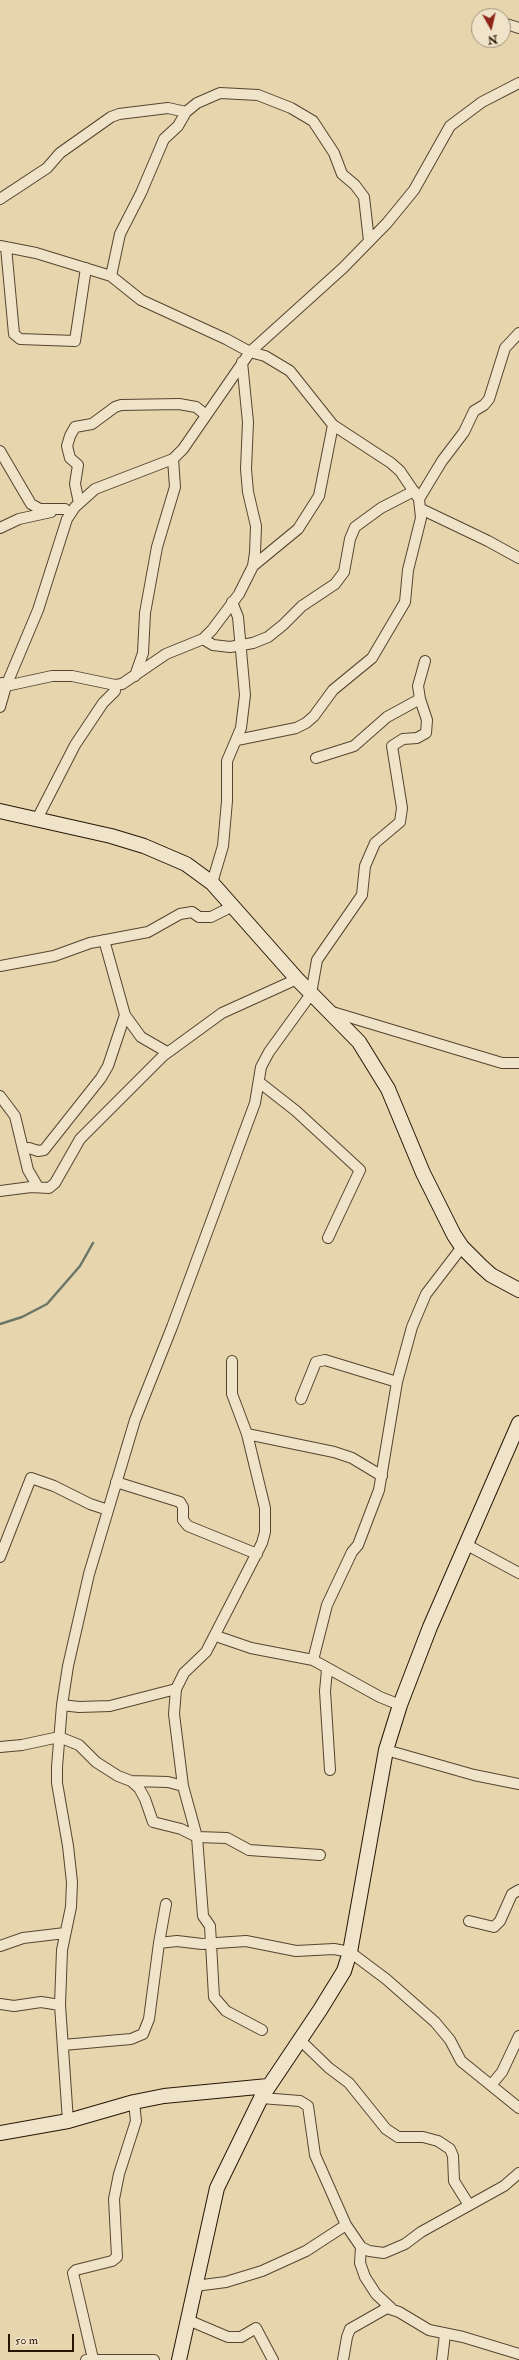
<!DOCTYPE html>
<style>
body{margin:0}
#map{position:relative;width:519px;height:2360px;overflow:hidden;background:#e7d5ae;font-family:"IM FELL Double Pica",serif}
canvas{display:block}
.north{position:absolute;left:471px;top:8px;width:40px;height:40px;box-sizing:border-box;background:#efe4ca;border:1px solid #9f917a;border-radius:50%;rotate:172deg;font-size:11px;font-weight:700;line-height:16px;text-align:center;color:#271403}
.north::after{content:'';display:block;margin:auto;width:14px;height:18px;background:#8f2418;clip-path:polygon(50% 0,100% 100%,50% 72%,0 100%)}
.scale{position:absolute;left:8px;top:2334px;width:66px;height:18px;box-sizing:border-box;border:2px solid #271403;border-top:0;padding-left:5px;font-size:12px;line-height:14px;white-space:nowrap;color:#271403;-webkit-text-stroke:3px #efe4ca;paint-order:stroke}
</style>
<div id="map">
<canvas width="519" height="2360"></canvas>
<div class="north">N</div>
<div class="scale">50 m</div>
</div>
<script>
const ctx = document.querySelector('canvas').getContext('2d');
ctx.lineJoin = 'round';
function shape(rows) {
  const path = new Path2D();
  for (const r of rows) {
    path.moveTo(r[0], r[1]);
    for (let i = 2; i < r.length; i += 2) path.lineTo(r[i], r[i + 1]);
  }
  return path;
}
function trace(path, color, width, dash) {
  ctx.strokeStyle = color;
  ctx.lineWidth = width;
  ctx.lineCap = dash ? 'butt' : 'round';
  ctx.setLineDash(dash || []);
  ctx.stroke(path);
}
const stream = shape([
 [0,1324,22,1317,47,1304,80,1266,93,1243]
]);
const street = shape([
 [503,23,519,28],
 [0,199,47,168,60,153,111,117,119,114,168,108,186,112],
 [0,246,36,253,111,276,141,300,226,339,250,352,265,356,290,371,333,425,391,463,400,471,419,499,421,518,408,570,405,602,372,658,333,690,314,716,306,723,296,728,237,740],
 [6,247,14,334,20,339,75,341,86,268],
 [111,276,120,234,141,193,164,139,178,126,186,112,197,103,220,93,258,95,291,108,313,121,334,153,342,174,355,185,364,197,369,241],
 [0,451,31,504,40,509,65,509],
 [419,499,442,461,464,432,474,411,484,405,489,399,505,348,519,333],
 [79,503,75,484,78,465,70,458,67,446,70,436,75,427,92,424,115,407,121,405,179,404,196,407,206,415],
 [421,509,488,541,519,558],
 [0,528,19,519,51,512],
 [253,566,298,529,319,496,333,425],
 [203,639,213,645,230,647,253,643,268,637,283,625,302,606,335,584,344,572,350,539,355,527,381,508,414,491],
 [135,676,143,653,145,613,157,547,175,487,173,459],
 [2,683,6,686,52,676,72,676,115,685,122,684,166,654,203,639,212,630,239,594,253,566,255,553,256,526,248,492,246,469,248,422,242,362],
 [0,707,6,686,38,610,67,519,75,507,95,489,173,459,183,449,250,352,343,268,387,223,414,190,450,126,482,102,519,83],
 [316,758,354,746,387,717,420,699],
 [37,819,75,745,103,703,115,691,115,685],
 [212,883,223,846,227,801,227,761,241,728,245,695,238,617,232,602],
 [104,940,125,1015,141,1037,167,1052],
 [0,966,54,956,90,943,148,932,180,914,192,912,199,917,211,917,233,906],
 [329,1011,502,1063,519,1063],
 [259,1082,296,1111,360,1170,328,1238],
 [0,1096,15,1116,28,1170,38,1187],
 [23,1149,29,1148,38,1151,44,1150,101,1078,108,1066,125,1015],
 [0,1191,31,1187,49,1188,55,1183,80,1139,163,1056,222,1013,297,979],
 [301,1399,316,1362,325,1360,397,1382],
 [247,1434,334,1452,352,1458,382,1476],
 [116,1482,180,1502,183,1507,183,1520,188,1526,257,1554],
 [467,1545,519,1573],
 [0,1557,31,1478,54,1486,90,1504,108,1510],
 [216,1636,251,1648,313,1660,380,1697,400,1705],
 [313,1660,327,1605,352,1552,358,1545,379,1490,397,1382,412,1327,426,1294,462,1247],
 [327,1670,325,1691,330,1770],
 [176,1689,174,1714,183,1786,197,1837,203,1916,210,1926,214,1997,226,2011,262,2030],
 [62,1705,79,1707,110,1706,176,1689,184,1673,206,1652,262,1543,265,1532,265,1508,247,1434,232,1394,232,1361],
 [0,1747,22,1745,59,1737,79,1745,96,1762,118,1776,131,1781,168,1782,183,1786],
 [386,1750,474,1775,519,1784],
 [131,1781,139,1788,145,1799,153,1822,181,1829,197,1837,227,1838,249,1850,320,1855],
 [469,1921,494,1927,500,1921,512,1894,519,1890],
 [159,1943,177,1941,202,1944,246,1941,296,1951,334,1949,350,1952,386,1979,435,2022,450,2040,461,2061,519,2108],
 [0,1946,23,1938,65,1933],
 [0,2004,14,2006,41,2002,60,2005],
 [299,2039,329,2068,349,2083,386,2129,398,2137,423,2137,438,2141,450,2149,453,2156,454,2181,469,2205],
 [63,2045,131,2039,143,2034,149,2019,159,1943,166,1904],
 [492,2084,502,2072,519,2036],
 [261,2098,300,2101,308,2106,315,2155,346,2225,361,2247,369,2251,384,2253,405,2244,421,2232,504,2186,519,2173],
 [68,2121,60,2005,62,1950,71,1907,72,1882,68,1846,57,1783,57,1767,62,1705,68,1666,89,1574,135,1420,172,1327,255,1103,261,1067,269,1052,311,994,317,960,362,895,365,866,375,843,400,822,402,808,392,746,403,739,417,738,426,733,427,720,420,699,418,686,425,661],
 [361,2247,360,2263,365,2277,376,2294,391,2308],
 [195,2286,226,2282,262,2271,306,2251,346,2225],
 [188,2320,228,2337,241,2337,256,2328,273,2360],
 [93,2359,73,2273,76,2270,112,2261,117,2257,114,2199,119,2174,136,2121,134,2102],
 [86,2360,154,2360],
 [343,2360,347,2337,350,2329,387,2308,399,2312,429,2330,463,2337,519,2354],
 [442,2360,445,2334]
]);
const secondary = shape([
 [0,811,111,836,144,846,186,864,212,883,297,979,359,1042,388,1089,423,1173,454,1235,462,1247,481,1266,491,1275,519,1290],
 [0,2133,68,2121,134,2102,164,2096,268,2086],
 [179,2360,217,2188,261,2098,320,2010,344,1971,350,1952,386,1750,400,1705,430,1627,519,1423]
]);
trace(stream, '#6a7768', 2.5);
trace(street, '#57442e', 12);
trace(secondary, '#271403', 16);
trace(street, '#efe4ca', 10);
trace(secondary, '#efe4ca', 14);
</script>
